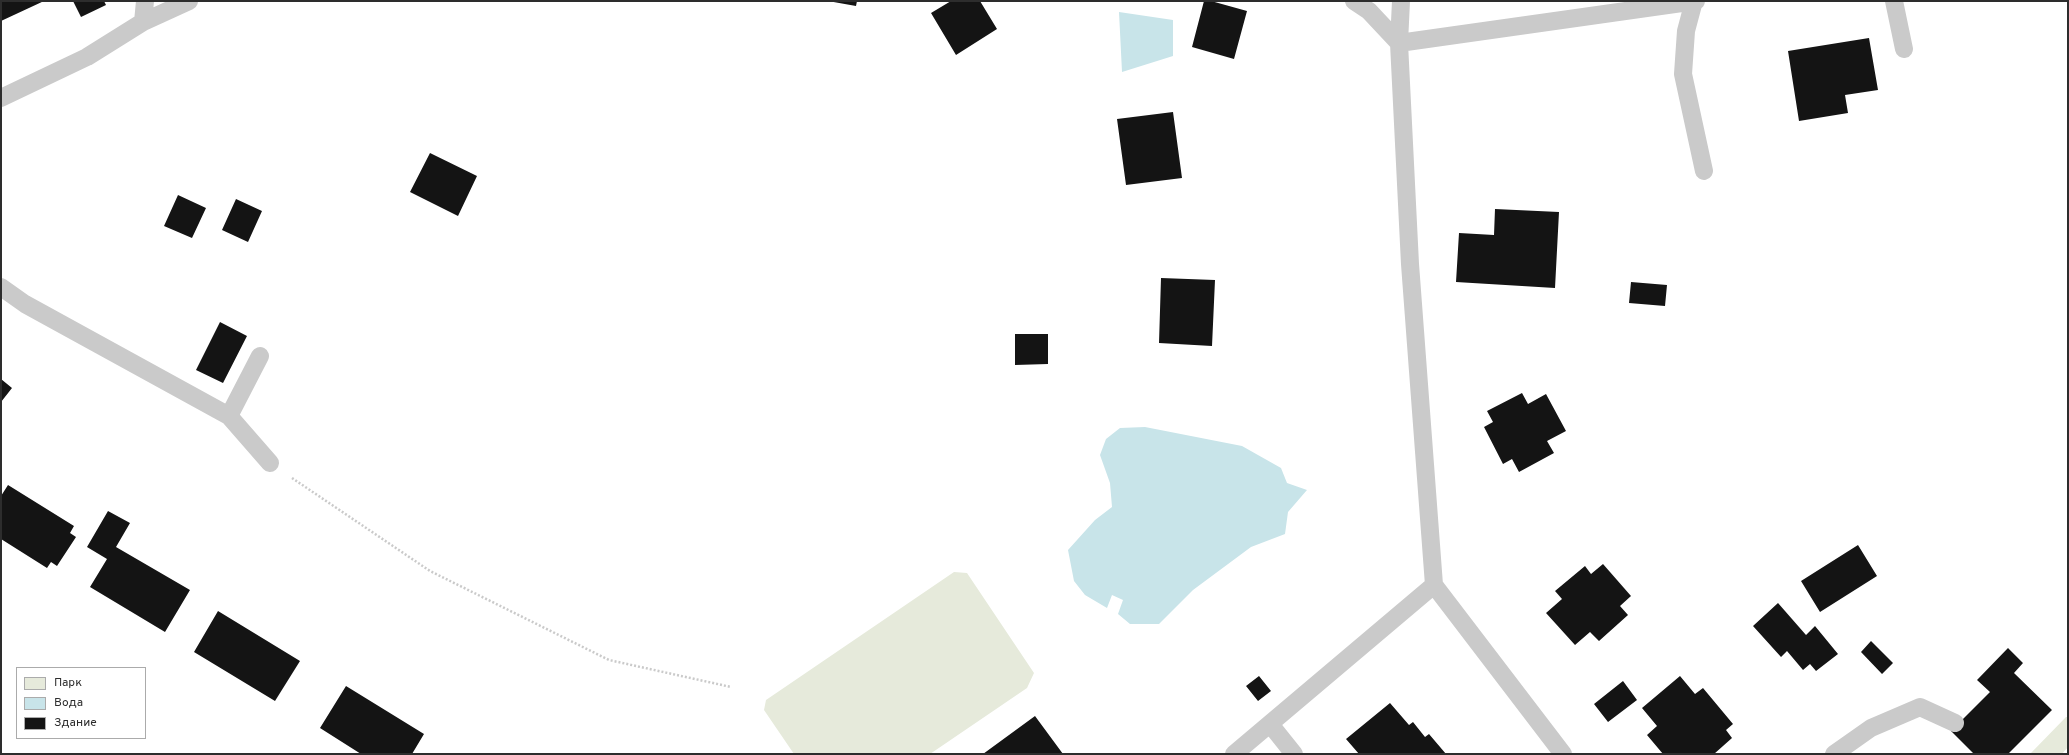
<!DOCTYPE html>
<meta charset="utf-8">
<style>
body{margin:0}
#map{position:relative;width:2069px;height:755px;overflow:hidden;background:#fff;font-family:Overpass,sans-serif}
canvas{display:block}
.frame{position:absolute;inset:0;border:2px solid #2d2d2d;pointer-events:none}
.legend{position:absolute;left:16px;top:667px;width:130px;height:72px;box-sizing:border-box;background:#fff;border:1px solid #ababab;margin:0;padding:5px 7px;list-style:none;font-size:12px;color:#2d2d2d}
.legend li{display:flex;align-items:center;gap:8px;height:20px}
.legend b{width:20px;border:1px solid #ababab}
</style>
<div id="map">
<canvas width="2069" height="755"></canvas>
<div class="frame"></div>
<ul class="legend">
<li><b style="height:11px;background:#e6eadb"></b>Парк</li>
<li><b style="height:11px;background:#c8e4e9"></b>Вода</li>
<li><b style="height:11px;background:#141414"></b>Здание</li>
</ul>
</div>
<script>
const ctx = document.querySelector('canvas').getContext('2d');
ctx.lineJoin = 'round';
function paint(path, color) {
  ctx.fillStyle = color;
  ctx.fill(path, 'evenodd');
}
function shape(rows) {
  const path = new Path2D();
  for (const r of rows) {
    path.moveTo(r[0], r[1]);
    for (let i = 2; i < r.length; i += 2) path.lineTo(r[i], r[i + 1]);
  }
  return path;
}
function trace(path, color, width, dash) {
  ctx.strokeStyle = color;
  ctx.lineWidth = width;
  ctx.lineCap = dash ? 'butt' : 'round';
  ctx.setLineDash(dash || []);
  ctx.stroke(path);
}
const green = shape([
 [954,572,967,573,1034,673,1027,688,930,754,794,754,764,710,766,700],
 [2066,717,2068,717,2068,747,2062,754,2030,754]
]);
const water = shape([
 [1119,12,1173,20,1173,56,1122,72],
 [1145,427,1242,446,1281,468,1287,483,1307,490,1288,512,1285,534,1251,547,1193,590,1159,624,1130,624,1118,614,1123,600,1112,595,1107,608,1085,595,1074,581,1068,550,1095,520,1112,507,1110,483,1100,455,1106,439,1120,428]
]);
const building = shape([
 [1,1,44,1,1,21],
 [73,1,104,1,106,5,81,17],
 [828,1,857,1,856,6],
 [951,1,980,1,997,29,956,55,931,13],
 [1204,1,1211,1,1247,11,1234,59,1192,47],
 [1869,38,1878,90,1845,95,1848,113,1799,121,1788,51],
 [1173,112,1182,178,1126,185,1117,119],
 [430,153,477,176,458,216,410,192],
 [178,195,206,208,192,238,164,226],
 [236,199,262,211,248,242,222,230],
 [1495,209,1559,212,1555,288,1456,282,1459,233,1494,235],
 [1161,278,1215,280,1212,346,1159,343],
 [1631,282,1667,285,1665,306,1629,303],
 [220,322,247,336,223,383,196,370],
 [1015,334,1048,334,1048,364,1015,365],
 [1,379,12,388,1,402],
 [1522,393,1528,404,1546,394,1566,431,1547,441,1554,453,1519,472,1512,459,1503,464,1484,427,1493,422,1487,411],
 [8,485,74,526,70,533,76,537,57,566,51,562,47,568,1,539,1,496],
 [108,511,130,523,116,547,190,590,165,632,90,587,107,559,87,547],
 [1858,545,1877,576,1820,612,1801,581],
 [1603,564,1631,596,1620,606,1628,615,1599,641,1590,632,1575,645,1546,613,1562,599,1555,591,1585,566,1591,574],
 [1778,603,1806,635,1815,626,1838,654,1816,671,1810,664,1803,670,1787,651,1781,657,1753,626],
 [218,611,300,661,275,701,194,652],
 [1871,641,1893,663,1882,674,1861,652],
 [2008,648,2023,663,2014,673,2052,710,2008,754,1974,754,1951,731,1990,692,1977,680],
 [1259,676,1271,691,1258,701,1246,686],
 [1680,676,1695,694,1703,688,1733,724,1726,730,1732,738,1714,754,1663,754,1647,735,1657,726,1642,708],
 [1623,681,1637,700,1608,722,1594,704],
 [346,686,424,734,412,754,361,754,320,728],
 [1390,703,1409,725,1413,722,1425,737,1429,734,1446,754,1359,754,1346,739],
 [1035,716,1063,754,983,754]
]);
const path = shape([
 [292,478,430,571,609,660,731,687]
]);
const service = shape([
 [1354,1,1369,11,1399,43,1410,264,1434,585,1563,754],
 [1401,1,1399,43,1696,1],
 [1694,1,1686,31,1683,74,1704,171],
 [1894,1,1904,49],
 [143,22,189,1],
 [1,98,87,57,143,22,145,1],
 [1,287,25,304,229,416,270,463],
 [229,416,260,356],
 [1270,724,1294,754],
 [1234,754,1434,585],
 [1834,754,1871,728,1920,707,1955,723]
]);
paint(green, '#e6eadb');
paint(water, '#c8e4e9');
paint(building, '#141414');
trace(path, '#cacaca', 2.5, [2, 2]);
trace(service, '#cacaca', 18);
</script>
